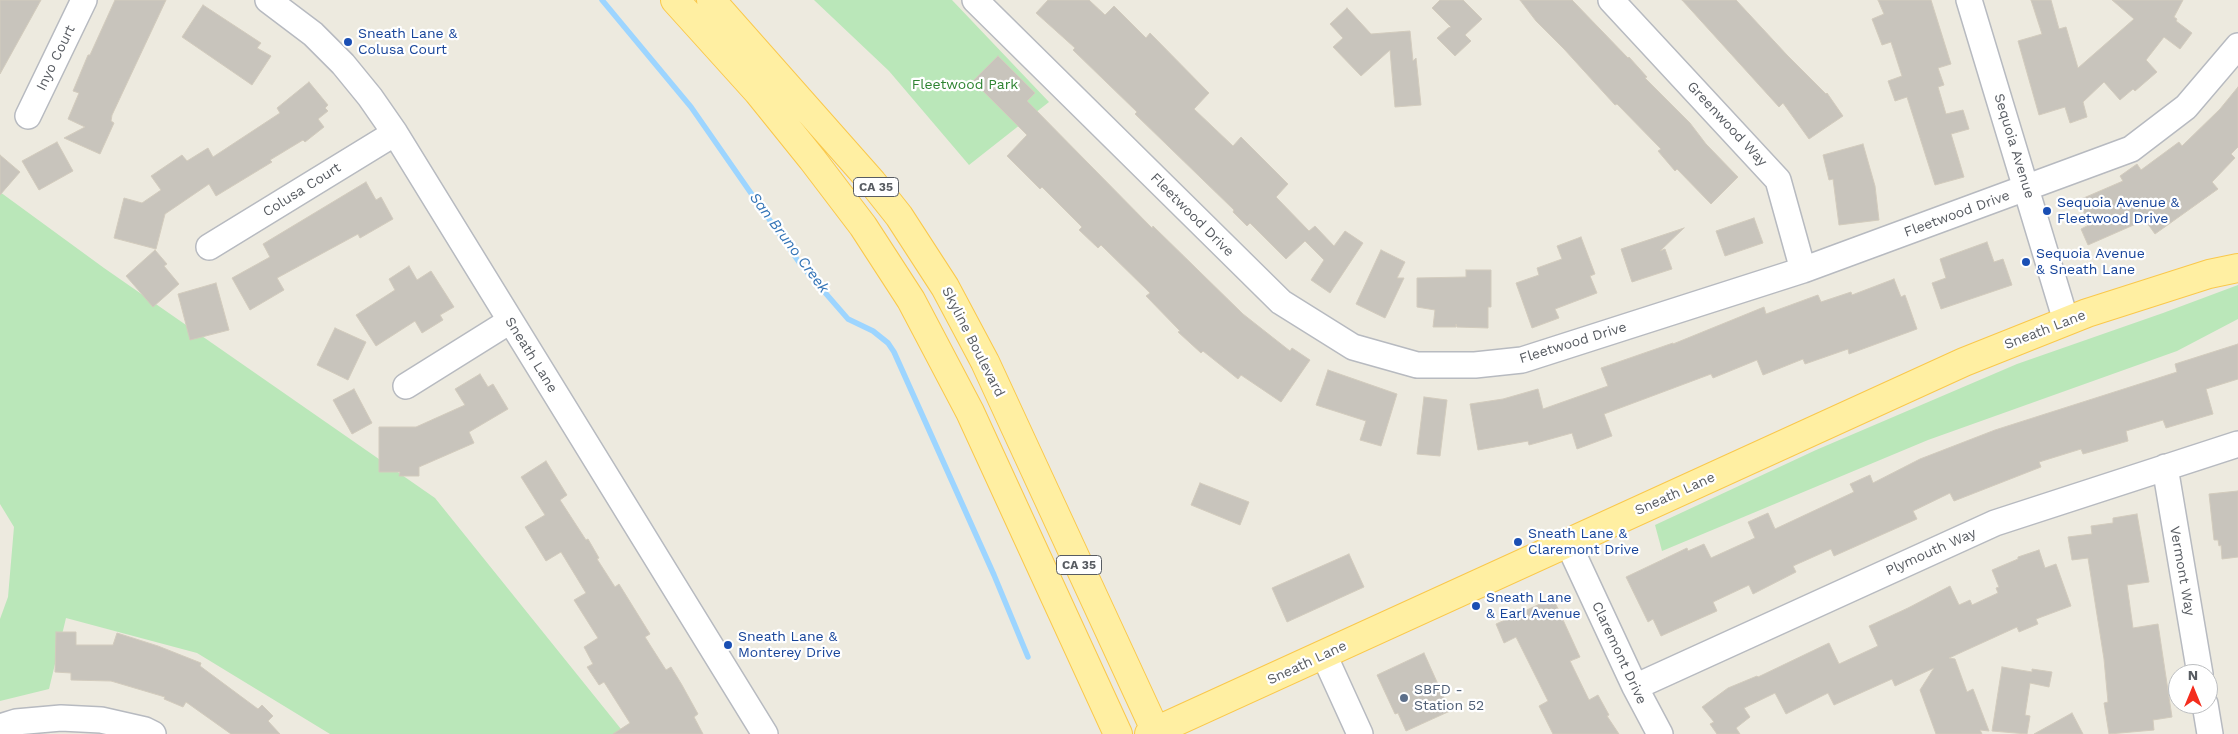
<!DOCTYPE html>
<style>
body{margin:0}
#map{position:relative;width:2238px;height:734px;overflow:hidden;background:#edeadf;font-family:"Work Sans",sans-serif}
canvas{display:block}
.north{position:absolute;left:2168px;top:664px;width:50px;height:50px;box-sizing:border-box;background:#fff;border:1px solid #bcbec0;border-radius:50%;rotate:0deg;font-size:14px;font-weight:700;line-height:20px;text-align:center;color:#585c62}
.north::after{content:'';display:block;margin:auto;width:18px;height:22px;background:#f42d1e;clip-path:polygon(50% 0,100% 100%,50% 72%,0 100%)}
</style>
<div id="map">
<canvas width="2238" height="734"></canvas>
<div class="north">N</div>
</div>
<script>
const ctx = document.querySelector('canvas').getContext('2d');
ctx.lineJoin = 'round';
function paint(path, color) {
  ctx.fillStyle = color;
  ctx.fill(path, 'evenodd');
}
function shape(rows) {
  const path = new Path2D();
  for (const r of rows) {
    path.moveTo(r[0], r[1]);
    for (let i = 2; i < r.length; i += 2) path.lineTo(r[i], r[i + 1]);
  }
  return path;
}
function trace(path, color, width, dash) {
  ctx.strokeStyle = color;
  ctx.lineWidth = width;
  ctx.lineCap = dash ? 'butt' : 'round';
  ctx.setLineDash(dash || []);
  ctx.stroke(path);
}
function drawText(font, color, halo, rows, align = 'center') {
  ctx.font = font + ' "Work Sans",sans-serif';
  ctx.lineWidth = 4.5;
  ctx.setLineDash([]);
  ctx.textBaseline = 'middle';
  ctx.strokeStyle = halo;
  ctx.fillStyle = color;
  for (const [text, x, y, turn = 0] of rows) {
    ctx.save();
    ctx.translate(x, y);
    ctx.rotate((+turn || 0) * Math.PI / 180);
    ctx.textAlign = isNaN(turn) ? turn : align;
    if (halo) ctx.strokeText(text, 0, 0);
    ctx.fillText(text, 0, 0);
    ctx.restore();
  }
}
const green = shape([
 [814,0,952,0,1049,102,969,165,889,71],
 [0,192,104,268,435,498,625,734,330,734,197,653,66,618,49,689,0,701,0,619,8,597,14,527,0,504],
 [2238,285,2238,319,2177,351,1928,440,1662,551,1655,525,1816,450,2017,364,2163,313]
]);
const stream = shape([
 [602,0,691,107,801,265,848,319,873,331,888,343,894,352,994,575,1028,657]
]);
const building = shape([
 [0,0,41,0,0,74,0,0],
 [115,0,166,0,112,115,111,121,114,123,100,154,64,138,85,127,68,119,79,93,73,91,88,55,90,55,115,0],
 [1048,0,1089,0,1105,15,1114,6,1146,38,1150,33,1209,93,1194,109,1233,146,1241,137,1288,184,1276,197,1309,231,1315,226,1334,246,1345,231,1363,243,1330,293,1311,280,1324,260,1305,241,1286,259,1250,223,1247,226,1233,212,1234,210,1135,114,1137,112,1073,50,1075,48,1036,13,1048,0],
 [1440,0,1463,0,1482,19,1465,35,1471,41,1455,56,1437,38,1448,28,1451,27,1432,8,1440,0],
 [1520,0,1572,0,1628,58,1629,57,1647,77,1645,78,1690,123,1706,144,1738,177,1711,204,1677,169,1675,171,1658,151,1661,149,1617,104,1615,105,1564,49,1536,21,1520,0],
 [1682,0,1736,0,1787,55,1826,94,1827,93,1843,116,1809,139,1783,103,1779,107,1682,0],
 [1878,0,1931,0,1951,64,1938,68,1944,85,1938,87,1946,114,1963,110,1969,129,1951,134,1964,177,1935,185,1907,97,1895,101,1888,81,1902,76,1891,42,1882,45,1872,19,1884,14,1878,0],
 [2031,0,2051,0,2059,29,2066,27,2078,68,2134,19,2112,0,2183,0,2174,17,2177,19,2176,21,2192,33,2180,49,2164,37,2146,60,2157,72,2135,91,2133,89,2120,100,2104,82,2083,102,2087,117,2070,123,2065,107,2039,115,2018,41,2042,34,2031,0],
 [203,5,261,43,257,48,271,56,252,85,182,37,203,5],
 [1347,8,1371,34,1410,31,1413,61,1416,58,1421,105,1395,107,1390,50,1361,76,1333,47,1343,38,1330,24,1347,8],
 [998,56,1035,93,1027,101,1152,228,1153,226,1243,314,1290,351,1292,348,1310,360,1281,402,1241,375,1238,379,1203,351,1201,353,1178,332,1180,331,1146,296,1150,293,1101,245,1098,248,1079,230,1082,227,1042,187,1040,189,1007,156,1027,135,973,81,998,56],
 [309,82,328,105,325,108,328,111,318,119,324,127,305,142,303,140,270,160,272,162,216,196,209,184,165,214,156,249,114,238,124,198,142,203,161,190,151,176,182,155,187,161,208,148,213,157,280,113,277,108,309,82],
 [2238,87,2238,147,2231,154,2235,158,2212,182,2218,189,2155,234,2145,220,2088,245,2081,229,2089,225,2079,200,2123,181,2120,176,2137,164,2141,170,2179,142,2182,146,2220,109,2238,87],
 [57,142,73,171,39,190,22,161,57,142],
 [1863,144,1875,186,1879,220,1839,225,1833,179,1829,180,1823,155,1863,144],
 [0,155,20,172,0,195,0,155],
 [366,182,376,200,381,197,393,219,360,238,358,234,277,278,284,290,250,310,232,278,270,257,263,244,366,182],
 [1754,218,1763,243,1725,256,1716,231,1754,218],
 [1684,228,1660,251,1665,249,1672,269,1632,282,1621,249,1684,228],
 [1581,237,1595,274,1590,276,1597,293,1555,309,1559,318,1532,328,1516,283,1539,275,1537,268,1562,259,1557,246,1581,237],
 [1987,242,1994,262,2003,259,2012,285,1941,309,1932,283,1946,278,1940,259,1987,242],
 [155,250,167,264,164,266,179,284,153,307,126,276,155,250],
 [1381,250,1405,262,1397,278,1404,278,1385,318,1356,304,1381,250],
 [409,266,417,280,431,271,454,307,440,315,443,320,422,333,415,321,376,346,356,315,395,290,389,279,409,266],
 [1466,270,1491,270,1491,307,1488,307,1488,328,1457,327,1456,324,1456,327,1433,327,1435,310,1417,307,1417,278,1466,277,1466,270],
 [1894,279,1901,297,1905,295,1917,329,1849,354,1848,349,1805,364,1803,359,1763,375,1757,360,1713,378,1711,374,1604,414,1612,436,1577,449,1572,433,1529,445,1528,441,1478,450,1470,404,1503,399,1538,389,1543,409,1608,386,1601,368,1673,343,1673,344,1764,307,1766,314,1818,295,1821,302,1851,292,1852,295,1894,279],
 [216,283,229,330,190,340,178,294,216,283],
 [335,328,366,342,348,380,317,365,335,328],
 [2238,344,2238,379,2206,389,2213,414,2166,428,2163,420,2126,431,2128,441,2083,454,2081,449,2039,462,2041,467,1954,501,1950,493,1913,511,1917,519,1834,556,1831,549,1793,566,1796,572,1753,594,1749,585,1713,602,1717,611,1661,636,1653,619,1648,622,1626,577,1687,548,1688,551,1704,544,1711,558,1755,538,1748,522,1768,513,1775,529,1854,492,1850,484,1870,475,1873,483,1920,459,1995,430,2177,372,2175,364,2238,344],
 [1328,370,1397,394,1381,446,1360,440,1366,421,1316,405,1328,370],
 [480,374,488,387,493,384,508,409,469,432,474,443,419,467,419,476,399,476,400,472,379,472,379,427,416,427,465,405,455,389,480,374],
 [354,389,372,423,352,434,333,400,354,389],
 [1424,397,1447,400,1440,456,1417,454,1424,397],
 [546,461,567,495,560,500,586,540,588,539,599,558,597,559,615,587,619,584,650,634,645,637,666,670,671,667,682,685,698,714,694,717,703,734,613,734,630,723,604,682,599,685,587,667,593,664,584,647,598,638,574,600,586,593,561,552,546,561,525,527,545,515,521,477,546,461],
 [1200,483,1249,502,1240,525,1191,505,1200,483],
 [2238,491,2238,557,2222,559,2221,545,2219,546,2218,540,2214,540,2209,494,2238,491],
 [2137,514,2149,582,2127,585,2133,628,2158,624,2172,717,2153,720,2154,730,2109,734,2104,703,2108,702,2104,659,2088,558,2072,560,2068,537,2092,534,2091,526,2113,523,2113,518,2137,514],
 [2039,550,2045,568,2056,564,2071,606,2036,619,2038,624,2019,632,2017,627,1949,658,1955,659,1967,692,1973,689,1989,731,1980,730,1982,734,1936,734,1920,690,1934,668,1895,686,1892,679,1834,705,1828,693,1786,714,1775,693,1744,708,1750,717,1736,728,1740,734,1717,734,1710,724,1714,722,1702,707,1728,688,1757,676,1758,677,1829,643,1839,664,1878,646,1869,626,1908,608,1950,586,1959,605,1970,600,1972,605,1998,593,1996,588,1999,587,1992,570,2018,559,2018,557,2039,550],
 [1349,554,1364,587,1287,622,1272,588,1349,554],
 [1553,598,1580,657,1570,661,1589,700,1598,695,1609,715,1607,716,1619,734,1553,734,1539,706,1548,701,1516,637,1504,643,1496,624,1553,598],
 [56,632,76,632,76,645,113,645,117,633,158,646,201,663,200,666,258,709,262,705,273,716,268,721,280,734,231,734,186,702,183,707,164,699,165,697,111,681,71,680,71,673,55,672,56,632],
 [1424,653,1450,711,1406,731,1398,713,1395,714,1377,675,1424,653],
 [2002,667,2032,672,2032,669,2052,672,2049,687,2030,683,2025,715,2030,716,2027,734,1992,731,2002,667],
 [2072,713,2083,734,2034,734,2072,713]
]);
const minor = shape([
 [268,0,313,34,343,64,370,97,395,133,765,734],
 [975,0,1281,302,1353,347,1417,365,1475,365,1522,360,1803,270,2131,149,2186,107,2238,46],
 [1611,0,1778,180,1803,270],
 [1969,0,2066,321],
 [28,116,84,0],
 [209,247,395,133],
 [406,386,510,321],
 [2165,467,2200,674],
 [1568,543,1635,687,1660,734],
 [1324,655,1360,734],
 [1635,687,1995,523,2238,444],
 [2205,704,2210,734],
 [0,727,16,722,61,718,101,720,145,730,153,734]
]);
const major = shape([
 [675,0,758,92,812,159,863,226,911,300,970,412,1118,734],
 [711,0,872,182,899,216,945,287,985,362,1157,734],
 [1149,734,1964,362,2087,313,2209,274,2238,268]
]);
const markers = [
 [348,42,5,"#1a4fb4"],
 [2047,211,5,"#1a4fb4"],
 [2026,262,5,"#1a4fb4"],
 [1518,542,5,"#1a4fb4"],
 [1476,606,5,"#1a4fb4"],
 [728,645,5,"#1a4fb4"],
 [1404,698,5,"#5c6f8a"]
];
const shields = [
 [876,187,45],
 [1079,565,45]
];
const shieldNames = [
 ["CA 35",876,187],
 ["CA 35",1079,565]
];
const transitNames = [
 ["Sneath Lane &",358,34],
 ["Colusa Court",358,50],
 ["Sequoia Avenue &",2057,203],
 ["Fleetwood Drive",2057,219],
 ["Sequoia Avenue",2036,254],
 ["& Sneath Lane",2036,270],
 ["Sneath Lane &",1528,534],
 ["Claremont Drive",1528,550],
 ["Sneath Lane",1486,598],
 ["& Earl Avenue",1486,614],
 ["Sneath Lane &",738,637],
 ["Monterey Drive",738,653]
];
const streetNames = [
 ["Inyo Court",56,58,-64],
 ["Greenwood Way",1727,124,47],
 ["Sequoia Avenue",2014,146,73],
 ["Colusa Court",302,190,-32],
 ["Fleetwood Drive",1957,214,-20],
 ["Fleetwood Drive",1192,215,45],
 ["Sneath Lane",2045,330,-21],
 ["Skyline Boulevard",973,342,63],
 ["Fleetwood Drive",1573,343,-17],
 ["Sneath Lane",531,355,58],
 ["Sneath Lane",1675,494,-24],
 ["Plymouth Way",1931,552,-24],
 ["Vermont Way",2182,571,80],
 ["Claremont Drive",1619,653,65],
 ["Sneath Lane",1307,663,-25]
];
const parkNames = [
 ["Fleetwood Park",965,85]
];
const serviceNames = [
 ["SBFD -",1414,690],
 ["Station 52",1414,706]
];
const waterNames = [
 ["San Bruno Creek",789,243,53]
];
paint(green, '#bae7b9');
trace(stream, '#9dd5ff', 5.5);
paint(building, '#c8c4bc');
trace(building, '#d2cbbd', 1);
trace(minor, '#b7bac0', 28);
trace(major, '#fac84b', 30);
trace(minor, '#fff', 25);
trace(major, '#ffefa2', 28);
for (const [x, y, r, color] of markers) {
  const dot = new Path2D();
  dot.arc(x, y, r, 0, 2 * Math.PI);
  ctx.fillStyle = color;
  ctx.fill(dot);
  trace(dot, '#fff', 2);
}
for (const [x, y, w] of shields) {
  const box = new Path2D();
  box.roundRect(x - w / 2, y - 9.5, w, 19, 4);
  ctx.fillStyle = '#fff';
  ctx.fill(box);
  trace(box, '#585c62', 1);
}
drawText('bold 12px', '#585c62', null, shieldNames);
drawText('14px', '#164399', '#fff', transitNames, 'left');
drawText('14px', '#585c62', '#fff', streetNames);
drawText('14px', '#2e8331', '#fff', parkNames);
drawText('14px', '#4e5e75', '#fff', serviceNames, 'left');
drawText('italic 15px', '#3575b7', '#fff', waterNames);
</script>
